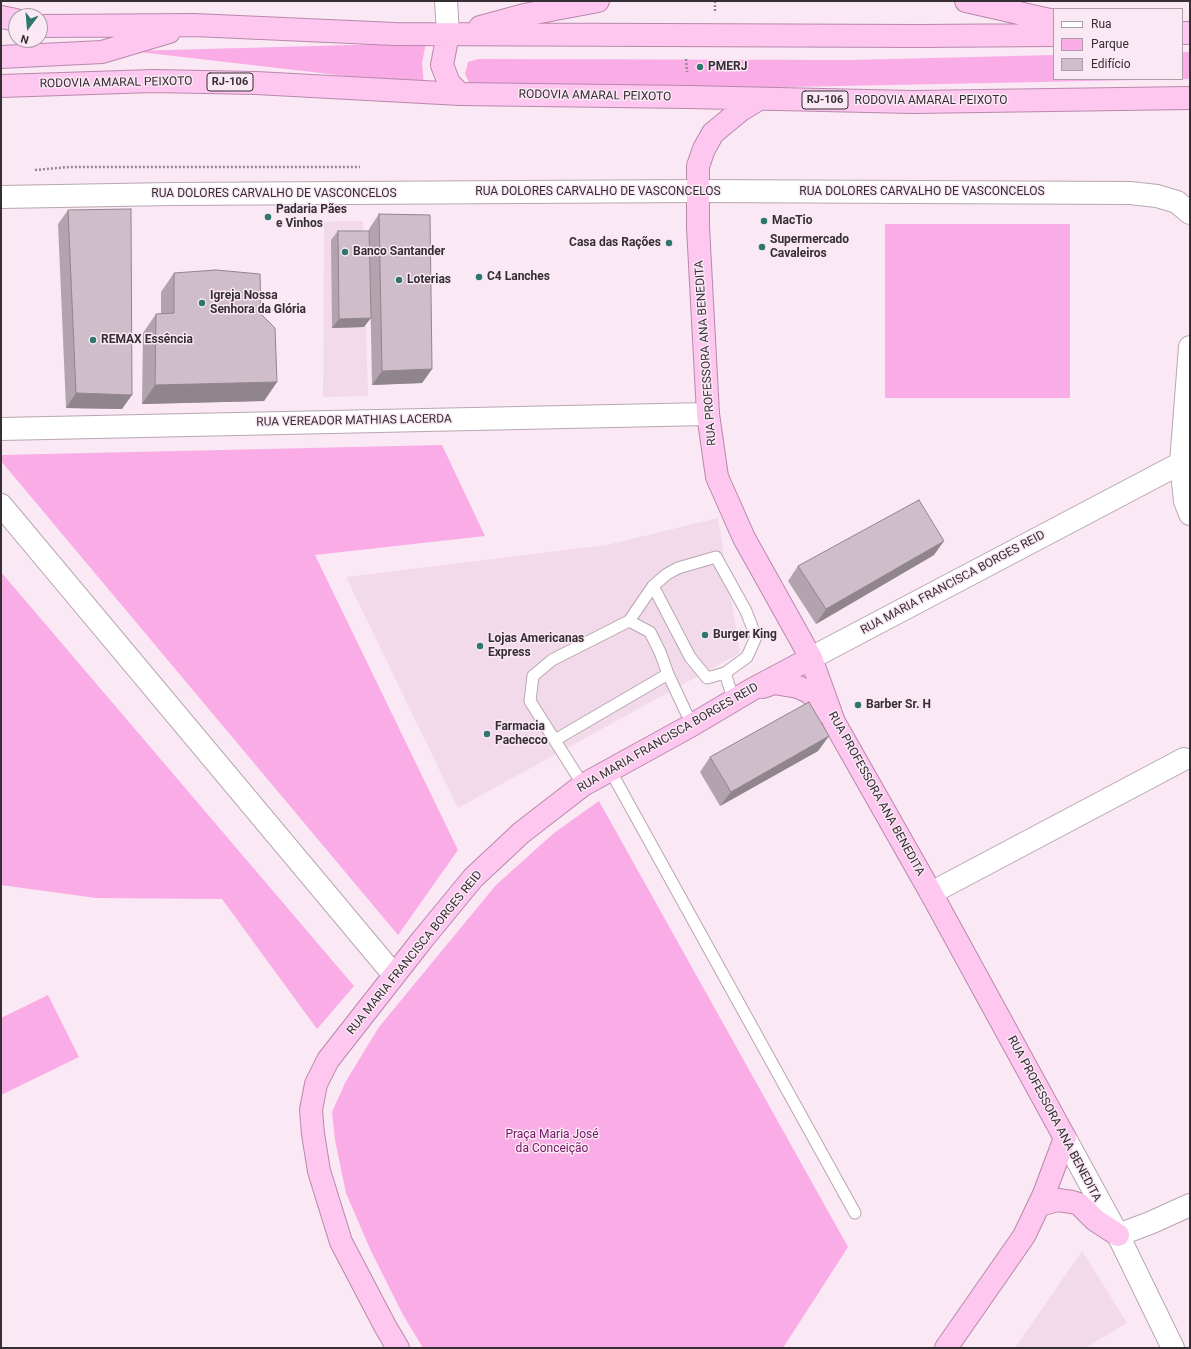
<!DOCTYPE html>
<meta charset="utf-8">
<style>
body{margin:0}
#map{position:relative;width:1191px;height:1349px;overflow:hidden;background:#fae8f5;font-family:Roboto,sans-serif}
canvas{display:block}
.frame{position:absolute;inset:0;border:2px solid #352e33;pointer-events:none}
.legend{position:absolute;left:1053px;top:8px;width:130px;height:72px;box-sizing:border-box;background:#fae8f5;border:1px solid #ab9ea7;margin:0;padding:5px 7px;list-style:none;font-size:12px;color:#352e33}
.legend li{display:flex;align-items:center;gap:8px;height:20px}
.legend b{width:20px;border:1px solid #ab9ea7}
.north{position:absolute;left:8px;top:8px;width:40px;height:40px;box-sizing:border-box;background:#fae8f5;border:1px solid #ab9ea7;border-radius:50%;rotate:196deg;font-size:11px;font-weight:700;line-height:16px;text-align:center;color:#352e33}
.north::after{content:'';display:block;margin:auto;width:14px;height:18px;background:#2f766f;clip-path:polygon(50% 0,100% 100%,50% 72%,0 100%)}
</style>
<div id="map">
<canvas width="1191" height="1349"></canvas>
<div class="frame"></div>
<ul class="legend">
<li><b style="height:5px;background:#fff"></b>Rua</li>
<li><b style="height:11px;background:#f9ace6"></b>Parque</li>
<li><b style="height:11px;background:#cfbeca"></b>Edifício</li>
</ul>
<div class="north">N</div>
</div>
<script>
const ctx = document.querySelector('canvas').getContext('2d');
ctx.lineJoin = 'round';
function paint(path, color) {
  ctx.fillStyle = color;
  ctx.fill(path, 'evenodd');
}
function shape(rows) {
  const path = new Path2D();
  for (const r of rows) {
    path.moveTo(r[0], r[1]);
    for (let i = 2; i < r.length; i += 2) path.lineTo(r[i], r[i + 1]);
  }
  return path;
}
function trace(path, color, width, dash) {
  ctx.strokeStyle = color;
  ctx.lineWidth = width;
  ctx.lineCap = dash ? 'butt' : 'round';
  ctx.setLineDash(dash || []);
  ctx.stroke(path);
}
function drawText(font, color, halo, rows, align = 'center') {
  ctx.font = font + ' Roboto,sans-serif';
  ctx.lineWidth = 3;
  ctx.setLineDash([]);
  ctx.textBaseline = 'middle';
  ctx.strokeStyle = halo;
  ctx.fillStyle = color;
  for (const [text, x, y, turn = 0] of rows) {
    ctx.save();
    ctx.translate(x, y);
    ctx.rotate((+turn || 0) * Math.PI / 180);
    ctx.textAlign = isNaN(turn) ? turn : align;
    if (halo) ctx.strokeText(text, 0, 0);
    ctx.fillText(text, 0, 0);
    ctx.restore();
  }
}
const built = shape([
 [344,221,363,221,368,396,323,397,324,222],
 [718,518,740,653,458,808,346,577,607,545],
 [1082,1251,1127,1323,1085,1348,1015,1348]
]);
const green = shape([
 [426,43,422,63,424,85,131,51],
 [1182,52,1190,52,1190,79,739,88,471,87,465,74,468,62,478,59,851,60,1054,55,1054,79,1182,79],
 [885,224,1070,224,1070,398,885,398],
 [442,445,485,536,315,555,458,850,398,935,1,461,1,455],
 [1,572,354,986,317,1029,222,899,96,898,1,885],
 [599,801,848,1247,783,1348,423,1348,402,1313,370,1249,346,1193,335,1140,332,1112,346,1081,379,1027,496,885,554,833],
 [48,995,79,1057,1,1095,1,1018]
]);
const path = shape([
 [715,11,715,1],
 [686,59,687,72],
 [35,170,69,167,360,167]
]);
const service = shape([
 [629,621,653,586,667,574,678,568,716,557,746,611,756,637,747,657,725,673,707,678,690,657,653,586],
 [725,673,734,701],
 [555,740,668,674],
 [610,770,855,1213],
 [583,785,530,701,533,676,552,660,629,621,650,632,660,652,668,674,692,725]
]);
const minor = shape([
 [446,1,448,34],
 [1,197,171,194,698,191,1130,193,1157,196,1177,202,1190,213],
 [1190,347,1181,463,1185,501,1190,514],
 [1,429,708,414],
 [1,505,394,975],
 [811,658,1181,463,1190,460],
 [931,893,1184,759],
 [1118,1235,1150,1223,1190,1205]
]);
const tertiary = shape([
 [1065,1138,1118,1235,1173,1348]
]);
const trunk = shape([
 [966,1,1054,21],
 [1,17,16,20],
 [40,26,194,25,395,34,920,36,1054,35],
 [480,27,524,15,598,1],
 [1182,33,1190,33],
 [448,34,442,65,449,83,460,94],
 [1,57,102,52,169,32],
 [1,86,153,81,256,83,460,94,688,97,913,102,1190,98],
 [759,99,741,110,713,133,704,149,698,166,698,227,708,414,717,477,744,538,811,658,834,722,931,893,1065,1138,1044,1194,1024,1236,946,1348],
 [763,687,774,683,798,687,809,692,819,701,827,713],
 [1039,1205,1058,1200,1072,1202,1079,1204,1095,1220,1118,1235],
 [398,1348,385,1326,341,1242,319,1171,313,1134,311,1110,316,1084,328,1060,422,940,473,878,521,833,583,785,692,725,751,690,811,658]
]);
const wall = shape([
 [68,210,122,409,66,408,58,224],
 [379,214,432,369,422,383,372,385,369,229],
 [338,231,364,327,332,328,331,240],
 [174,273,261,314,277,382,264,401,142,404,143,333,156,314,161,314,161,292],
 [934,555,816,624,788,581,798,566],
 [829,736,818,751,720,806,700,772,710,757]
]);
const shadedWall = shape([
 [371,318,364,327,332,328,339,319],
 [432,369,422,383,372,385,382,371],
 [277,382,264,401,142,404,155,385],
 [76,393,132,395,122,409,66,408],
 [944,541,934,555,816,624,826,609],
 [829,736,818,751,720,806,731,792]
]);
const building = shape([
 [131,209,132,395,76,393,68,210,131,209],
 [379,214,430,215,432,369,382,371,379,214],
 [338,231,369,231,371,318,339,319,338,231],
 [216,270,260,274,261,314,275,328,277,382,155,385,156,314,174,313,174,273,216,270],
 [919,500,944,541,826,609,798,566,919,500],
 [809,702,829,736,731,792,710,757,809,702]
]);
const markers = [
 [700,67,4,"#2f766f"],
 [268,217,4,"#2f766f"],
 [764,221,4,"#2f766f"],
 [669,243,4,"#2f766f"],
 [762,247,4,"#2f766f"],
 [345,252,4,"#2f766f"],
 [479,277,4,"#2f766f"],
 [399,280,4,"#2f766f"],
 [202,303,4,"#2f766f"],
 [93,340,4,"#2f766f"],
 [705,635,4,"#2f766f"],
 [480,646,4,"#2f766f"],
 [858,705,4,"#2f766f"],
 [487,734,4,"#2f766f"]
];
const shields = [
 [230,82,46],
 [825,100,46]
];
const shieldNames = [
 ["RJ-106",230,82],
 ["RJ-106",825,100]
];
const poiNames = [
 ["PMERJ",708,67],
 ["Padaria Pães",276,210],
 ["e Vinhos",276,224],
 ["MacTio",772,221],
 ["Supermercado",770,240],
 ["Cavaleiros",770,254],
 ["Casa das Rações",661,243,"right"],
 ["Banco Santander",353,252],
 ["C4 Lanches",487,277],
 ["Loterias",407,280],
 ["Igreja Nossa",210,296],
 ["Senhora da Glória",210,310],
 ["REMAX Essência",101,340],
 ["Burger King",713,635],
 ["Lojas Americanas",488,639],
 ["Express",488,653],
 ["Barber Sr. H",866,705],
 ["Farmacia",495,727],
 ["Pachecco",495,741]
];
const streetNames = [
 ["RODOVIA AMARAL PEIXOTO",116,83,-1],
 ["RODOVIA AMARAL PEIXOTO",595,96,1],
 ["RODOVIA AMARAL PEIXOTO",931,101],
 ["RUA DOLORES CARVALHO DE VASCONCELOS",598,192],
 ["RUA DOLORES CARVALHO DE VASCONCELOS",922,192],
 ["RUA DOLORES CARVALHO DE VASCONCELOS",274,194],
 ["RUA PROFESSORA ANA BENEDITA",706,353,-94],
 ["RUA VEREADOR MATHIAS LACERDA",354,421,-1],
 ["RUA MARIA FRANCISCA BORGES REID",953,583,-28],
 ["RUA MARIA FRANCISCA BORGES REID",668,738,-30],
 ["RUA PROFESSORA ANA BENEDITA",876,794,61],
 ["RUA MARIA FRANCISCA BORGES REID",415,953,-51],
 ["RUA PROFESSORA ANA BENEDITA",1054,1119,62]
];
const parkNames = [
 ["Praça Maria José",552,1135],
 ["da Conceição",552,1149]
];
paint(built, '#f2daeb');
paint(green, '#f9ace6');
trace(service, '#b7a7b2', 13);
trace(minor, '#b7a7b2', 24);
trace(tertiary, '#b7a7b2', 24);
trace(trunk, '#b888ab', 24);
trace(path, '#938790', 2.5, [2, 2]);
trace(service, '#fff', 11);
trace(minor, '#fff', 22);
trace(tertiary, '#fff', 22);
trace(trunk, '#fec7f0', 22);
paint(wall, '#b2a3ae');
paint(shadedWall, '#91858d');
paint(building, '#cfbeca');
trace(building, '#91858d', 1);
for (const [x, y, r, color] of markers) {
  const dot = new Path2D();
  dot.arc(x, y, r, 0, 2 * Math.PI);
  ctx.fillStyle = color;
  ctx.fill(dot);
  trace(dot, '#fae8f5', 1.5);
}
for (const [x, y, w] of shields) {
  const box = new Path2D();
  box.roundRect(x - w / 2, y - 9, w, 18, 3);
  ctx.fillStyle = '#fae8f5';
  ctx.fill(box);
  trace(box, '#352e33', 1);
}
drawText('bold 11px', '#352e33', null, shieldNames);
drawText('bold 12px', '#352e33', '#fae8f5', poiNames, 'left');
drawText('12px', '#352e33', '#fae8f5', streetNames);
drawText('12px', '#741564', '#fae8f5', parkNames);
</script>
